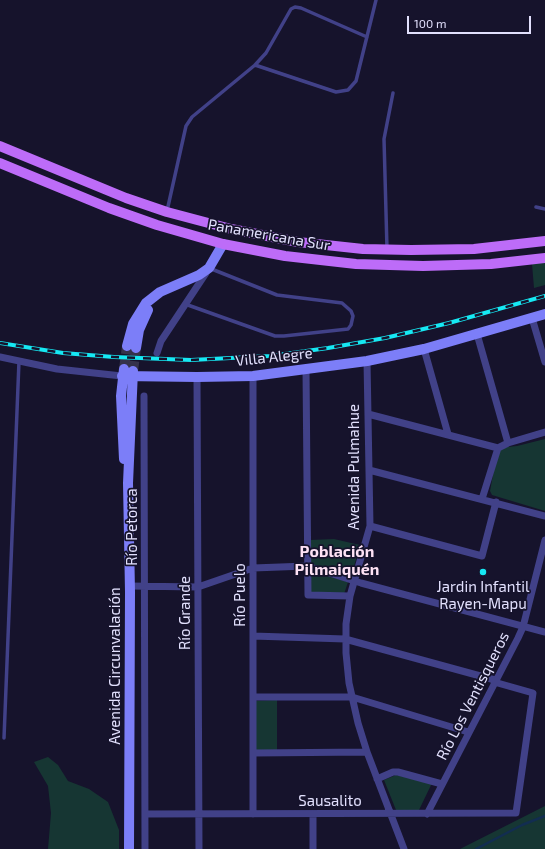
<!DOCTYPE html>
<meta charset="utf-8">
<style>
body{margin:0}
#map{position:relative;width:545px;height:849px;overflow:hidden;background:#16132c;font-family:"Exo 2",sans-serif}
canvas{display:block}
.scale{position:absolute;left:407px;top:16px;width:124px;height:18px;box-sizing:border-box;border:2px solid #e2e0fd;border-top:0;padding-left:5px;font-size:12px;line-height:14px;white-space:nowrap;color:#e2e0fd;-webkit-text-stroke:3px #16132c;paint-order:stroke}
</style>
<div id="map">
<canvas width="545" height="849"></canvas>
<div class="scale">100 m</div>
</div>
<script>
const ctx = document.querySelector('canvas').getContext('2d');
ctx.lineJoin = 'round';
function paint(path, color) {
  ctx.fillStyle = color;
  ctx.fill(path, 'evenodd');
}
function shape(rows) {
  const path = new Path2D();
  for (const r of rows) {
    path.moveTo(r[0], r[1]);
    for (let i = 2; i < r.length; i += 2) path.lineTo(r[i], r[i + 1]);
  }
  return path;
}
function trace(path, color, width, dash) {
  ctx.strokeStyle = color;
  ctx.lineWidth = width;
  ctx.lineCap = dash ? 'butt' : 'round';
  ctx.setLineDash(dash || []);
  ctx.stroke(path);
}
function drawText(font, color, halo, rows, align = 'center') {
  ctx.font = font + ' "Exo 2",sans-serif';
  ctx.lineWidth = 3.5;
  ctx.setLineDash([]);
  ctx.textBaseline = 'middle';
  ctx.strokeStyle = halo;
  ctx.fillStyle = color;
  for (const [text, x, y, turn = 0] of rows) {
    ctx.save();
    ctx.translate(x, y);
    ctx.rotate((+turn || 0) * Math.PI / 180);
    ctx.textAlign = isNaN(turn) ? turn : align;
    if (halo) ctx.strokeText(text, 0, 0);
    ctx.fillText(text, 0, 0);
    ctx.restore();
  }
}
const green = shape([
 [545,262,545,285,534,288,532,264],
 [545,439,545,511,492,495,490,491,498,448,517,446],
 [334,539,360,545,351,577,310,565,310,540],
 [310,571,348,582,344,594,310,594],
 [277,700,277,750,256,750,255,701],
 [48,757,58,765,68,781,89,789,108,802,119,830,119,849,48,849,51,813,48,786,34,762],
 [396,775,432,783,419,810,396,810,384,780],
 [545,806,545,849,460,849]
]);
const stream = shape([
 [476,849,522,825,545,816]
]);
const secondaryTunnel = shape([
 [124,369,127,346],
 [133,371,136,348]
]);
const lane = shape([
 [255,65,266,53,291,9,295,7,301,8,367,37],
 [536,207,545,209],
 [167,211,186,126,192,117,255,65,336,92,348,90,356,81,376,0],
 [387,249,384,139,393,93],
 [185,304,275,336,284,336,348,329,351,325,353,316,351,311,342,303,277,295,209,268],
 [4,738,19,361]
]);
const street = shape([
 [532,318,545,362],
 [477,334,508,443],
 [424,349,448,434],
 [157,353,161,341,206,273],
 [0,357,57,369,122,376],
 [367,361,370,526,350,596,346,624,346,653,349,683,358,723,367,752,404,849],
 [306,369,308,595,350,596],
 [253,376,253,814],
 [197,377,199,849],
 [144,396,145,849],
 [368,414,498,448,508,443,545,432],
 [369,470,545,516],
 [482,499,498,448],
 [370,526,482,556,496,502],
 [130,586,198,587,253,568,307,566,361,583,545,632],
 [253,636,345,639,495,680],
 [253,697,352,697,468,732],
 [253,753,367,752],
 [377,779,393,772,398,772,442,784],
 [145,814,516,813,533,693,494,682],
 [313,814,313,849],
 [427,814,518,638,523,627,545,540]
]);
const secondary = shape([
 [127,346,133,324,146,303,160,292,199,275,209,268,223,244],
 [136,348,139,330,148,310],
 [124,369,121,396,124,459],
 [122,376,197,377,253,376,367,361,424,349,545,314],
 [129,849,130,592,128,483,133,371]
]);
const primary = shape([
 [0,146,126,198,167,212,231,229,298,242,363,249,411,250,474,249,545,241],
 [0,163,109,208,157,225,223,244,285,256,356,264,423,266,491,264,545,258]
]);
const rail = shape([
 [0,343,63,353,114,357,191,360,270,356,328,348,385,338,449,323,545,296]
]);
const markers = [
 [483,572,4,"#16e8f3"]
];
const streetNames = [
 ["Panamericana Sur",269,235,10],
 ["Villa Alegre",274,357,-6],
 ["Avenida Pulmahue",354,467,-90],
 ["Río Petorca",132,527,-90],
 ["Río Puelo",240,595,-90],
 ["Río Grande",185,613,-90],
 ["Avenida Circunvalación",115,666,-90],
 ["Río Los Ventisqueros",473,696,-63],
 ["Sausalito",330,801]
];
const poiNames = [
 ["Jardin Infantil",483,587],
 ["Rayen-Mapu",483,604]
];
const neighbourhoodNames = [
 ["Población",337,552],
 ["Pilmaiquén",337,570]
];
paint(green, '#163633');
trace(stream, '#122d51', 2.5);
trace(secondaryTunnel, '#35324b', 10, [10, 5]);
trace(lane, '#414188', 3.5);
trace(street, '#414188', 7);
trace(secondary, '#7c7ef8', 10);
trace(primary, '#bd6cf8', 10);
trace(rail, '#16e8f3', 4);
trace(rail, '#16132c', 2.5, [8]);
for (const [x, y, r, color] of markers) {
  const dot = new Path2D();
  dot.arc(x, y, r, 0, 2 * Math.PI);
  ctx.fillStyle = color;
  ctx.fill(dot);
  trace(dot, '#16132c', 1.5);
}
drawText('15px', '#e2e0fd', '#16132c', streetNames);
drawText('15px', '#e2e0fd', '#16132c', poiNames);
drawText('bold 16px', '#fee2f5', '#16132c', neighbourhoodNames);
</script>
